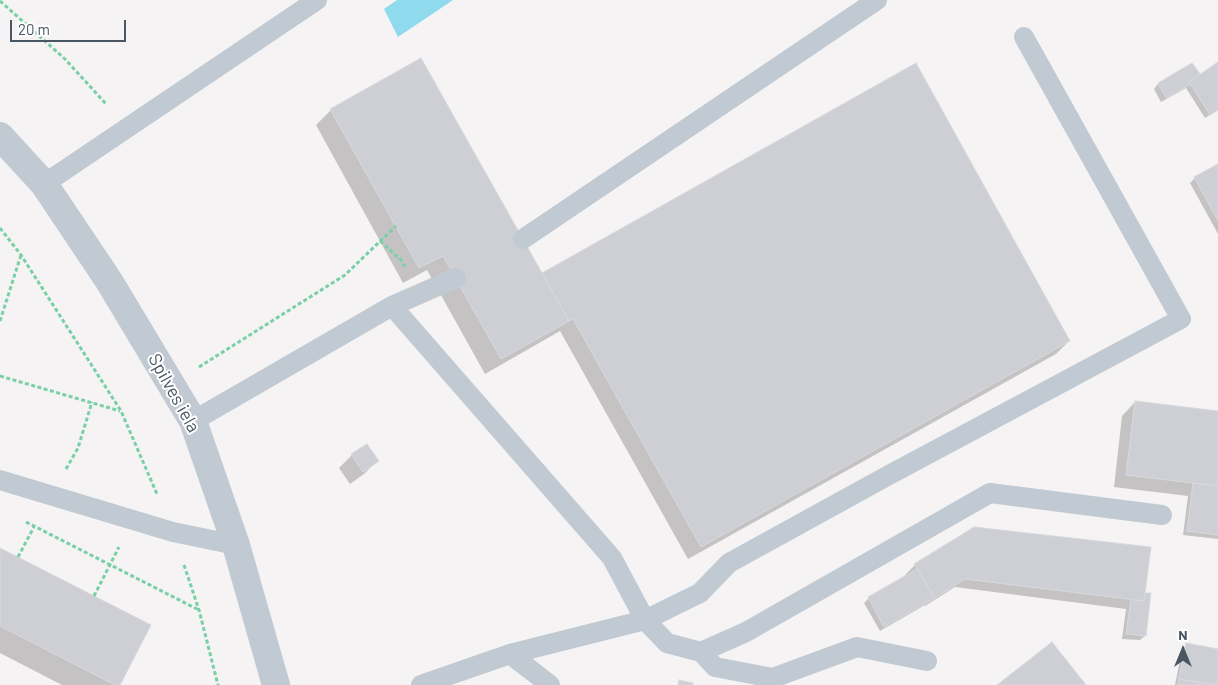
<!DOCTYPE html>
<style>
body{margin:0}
#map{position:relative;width:1218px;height:685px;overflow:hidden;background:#f5f3f3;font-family:Barlow,sans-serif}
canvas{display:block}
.north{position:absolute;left:1158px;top:625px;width:50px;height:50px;-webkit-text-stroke:4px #fff;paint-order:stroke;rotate:0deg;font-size:14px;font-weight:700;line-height:20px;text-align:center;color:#4a5661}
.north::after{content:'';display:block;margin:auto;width:18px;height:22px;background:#4a5661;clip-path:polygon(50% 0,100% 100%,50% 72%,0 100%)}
.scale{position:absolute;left:10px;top:20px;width:116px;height:22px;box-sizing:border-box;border:2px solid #4a5661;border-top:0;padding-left:6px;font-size:15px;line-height:18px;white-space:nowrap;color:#4a5661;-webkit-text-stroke:4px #fff;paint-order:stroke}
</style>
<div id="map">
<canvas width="1218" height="685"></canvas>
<div class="north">N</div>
<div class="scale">20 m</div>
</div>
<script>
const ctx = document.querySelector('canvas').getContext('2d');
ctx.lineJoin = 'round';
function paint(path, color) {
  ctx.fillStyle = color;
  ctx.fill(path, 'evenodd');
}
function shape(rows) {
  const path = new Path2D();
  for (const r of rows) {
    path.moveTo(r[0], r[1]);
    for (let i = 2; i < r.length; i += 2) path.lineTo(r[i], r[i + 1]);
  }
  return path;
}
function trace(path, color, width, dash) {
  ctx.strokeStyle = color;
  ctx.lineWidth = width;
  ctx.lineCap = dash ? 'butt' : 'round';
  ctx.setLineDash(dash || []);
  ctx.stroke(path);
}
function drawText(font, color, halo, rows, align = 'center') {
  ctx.font = font + ' Barlow,sans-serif';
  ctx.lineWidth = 4;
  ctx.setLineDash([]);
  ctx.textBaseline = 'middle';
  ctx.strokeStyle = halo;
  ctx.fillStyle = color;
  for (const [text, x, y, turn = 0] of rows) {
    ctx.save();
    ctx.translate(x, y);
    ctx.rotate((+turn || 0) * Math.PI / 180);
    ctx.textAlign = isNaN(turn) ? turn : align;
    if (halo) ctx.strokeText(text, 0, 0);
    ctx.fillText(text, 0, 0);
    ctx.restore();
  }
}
const water = shape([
 [397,0,453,0,398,37,384,9]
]);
const shadow = shape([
 [1218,64,1218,110,1205,118,1186,88,1161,102,1154,89,1158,84,1192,65,1200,76],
 [331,110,542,275,543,274,1069,341,1056,354,688,559,560,331,485,374,427,270,403,283,316,125],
 [1218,165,1218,234,1190,183,1195,178],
 [1135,402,1218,413,1218,539,1183,535,1188,496,1114,487,1122,416],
 [352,455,377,461,364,474,350,484,339,468],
 [974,528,1143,596,1145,636,1140,640,1122,639,1126,609,955,587,925,606,925,605,880,631,864,603,869,598,907,577,905,575,915,565],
 [0,549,119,685,62,685,0,653],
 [1186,645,1218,650,1218,685,1175,685,1182,650]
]);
const building = shape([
 [421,58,569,321,501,359,443,256,419,268,330,109,421,58],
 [1218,62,1218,110,1210,115,1189,82,1218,62],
 [916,63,1070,341,701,547,573,319,569,321,542,273,916,63],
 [1192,63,1200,74,1189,82,1191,84,1166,98,1158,83,1192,63],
 [1218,164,1218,221,1194,177,1218,164],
 [1135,401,1218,411,1218,486,1126,475,1135,401],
 [367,444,379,461,363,472,351,454,367,444],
 [1193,483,1218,486,1218,535,1187,531,1193,483],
 [974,527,1151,547,1144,601,965,579,935,598,914,564,974,527],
 [0,548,151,625,120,685,115,685,0,626,0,548],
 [917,569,935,598,884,627,868,597,917,569],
 [1145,593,1151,593,1146,636,1126,634,1131,599,1144,601,1145,593],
 [1052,642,1086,685,997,685,1052,642],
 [1186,643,1218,649,1218,685,1179,679,1186,643],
 [1179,679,1211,685,1178,685,1179,679],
 [679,680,693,683,693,685,678,685,679,680]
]);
const path = shape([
 [0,1,65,59,107,105],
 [0,228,21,255,121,411,157,494],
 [380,241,401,260,405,267],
 [0,321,21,255],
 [199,367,345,275,396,226],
 [0,376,120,411],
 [66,469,78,448,92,402],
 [26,522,199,610],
 [18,557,34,527],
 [184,565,199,610,218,685],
 [94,596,119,547]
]);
const service = shape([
 [44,184,317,0],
 [523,239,877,0],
 [392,306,612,558,645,620,667,643,701,652,715,667,773,678,857,647,927,661],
 [193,421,392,306,456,278],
 [0,480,173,532,236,545],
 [701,652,746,632,990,493,1162,515],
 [510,654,550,685],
 [421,685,510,654,645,620,700,593,729,563,889,475,1181,319,1024,37]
]);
const minor = shape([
 [0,136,44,184,109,281,193,421,236,545,276,685]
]);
const streetNames = [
 ["Spilves iela",174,393,61]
];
paint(water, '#90daee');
paint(shadow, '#0003');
paint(building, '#cdcfd5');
trace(building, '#d7d9de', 1);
trace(path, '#7ad0a6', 3, [4, 2.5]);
trace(service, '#c1cad2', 20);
trace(minor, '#c1cad2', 28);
drawText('18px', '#4a5661', '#fff', streetNames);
</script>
